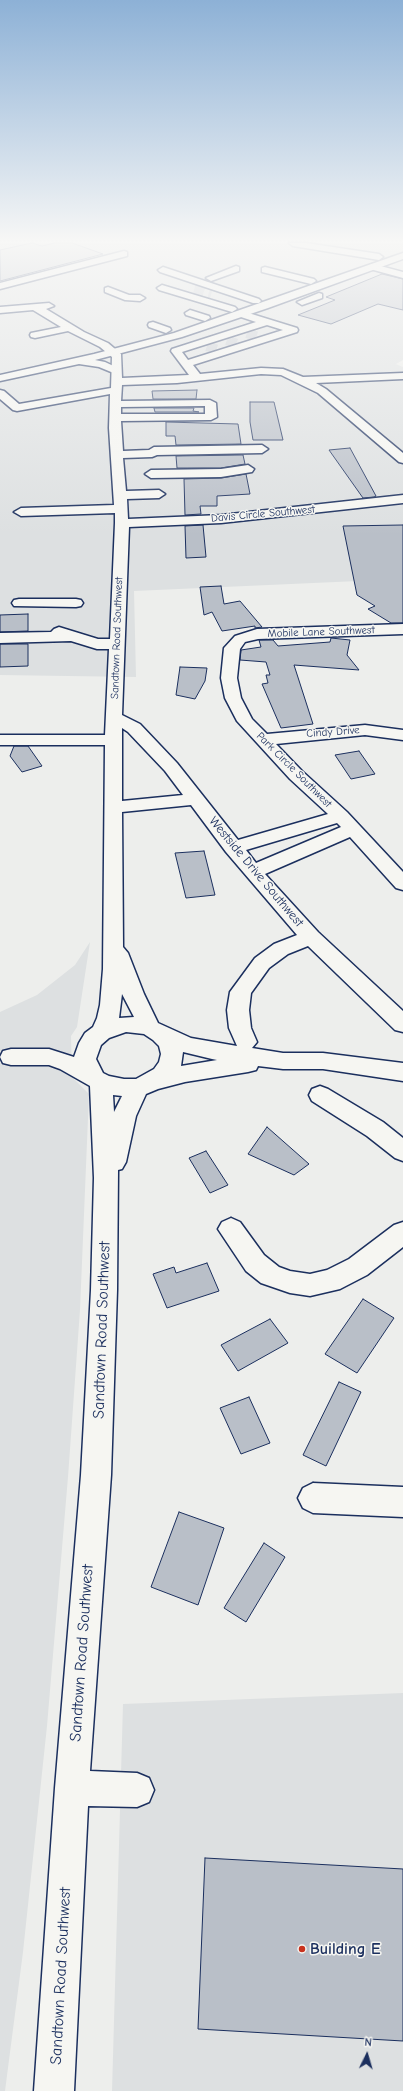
<!DOCTYPE html>
<style>
body{margin:0}
#map{position:relative;width:403px;height:2091px;overflow:hidden;background:#edeeec;font-family:"Comic Neue",sans-serif}
canvas{display:block}
.north{position:absolute;left:347px;top:2035px;width:40px;height:40px;-webkit-text-stroke:3px #f6f6f2;paint-order:stroke;rotate:5deg;font-size:11px;font-weight:700;line-height:16px;text-align:center;color:#1b2f5e}
.north::after{content:'';display:block;margin:auto;width:14px;height:18px;background:#1b2f5e;clip-path:polygon(50% 0,100% 100%,50% 72%,0 100%)}
</style>
<div id="map">
<canvas width="403" height="2091"></canvas>
<div class="north">N</div>
</div>
<script>
const ctx = document.querySelector('canvas').getContext('2d');
ctx.lineJoin = 'round';
function paint(path, color) {
  ctx.fillStyle = color;
  ctx.fill(path, 'evenodd');
}
function shape(rows) {
  const path = new Path2D();
  for (const r of rows) {
    path.moveTo(r[0], r[1]);
    for (let i = 2; i < r.length; i += 2) path.lineTo(r[i], r[i + 1]);
  }
  return path;
}
function trace(path, color, width, dash) {
  ctx.strokeStyle = color;
  ctx.lineWidth = width;
  ctx.lineCap = dash ? 'butt' : 'round';
  ctx.setLineDash(dash || []);
  ctx.stroke(path);
}
function drawText(font, color, halo, rows, align = 'center') {
  ctx.font = font + ' "Comic Neue",sans-serif';
  ctx.lineWidth = 3;
  ctx.setLineDash([]);
  ctx.textBaseline = 'middle';
  ctx.strokeStyle = halo;
  ctx.fillStyle = color;
  for (const [text, x, y, turn = 0] of rows) {
    ctx.save();
    ctx.translate(x, y);
    ctx.rotate((+turn || 0) * Math.PI / 180);
    ctx.textAlign = isNaN(turn) ? turn : align;
    if (halo) ctx.strokeText(text, 0, 0);
    ctx.fillText(text, 0, 0);
    ctx.restore();
  }
}
const built = shape([
 [0,243,403,243,403,360,396,364,403,367,403,579,134,591,136,677,0,675],
 [90,942,77,1027,71,1036,72,1077,89,1094,80,1310,68,1477,47,1726,23,1952,5,2091,0,2091,0,1012,37,995,75,965],
 [403,1693,403,2091,112,2091,123,1704]
]);
const building = shape([
 [32,243,42,246,55,243,72,243,103,254,0,281,0,250,32,243],
 [382,274,403,279,403,310,378,304,331,324,298,315,335,300,326,297,382,274],
 [197,390,196,399,153,399,152,391,197,390],
 [250,402,274,402,283,440,253,440,250,422,250,402],
 [154,408,194,408,193,411,199,412,155,412,154,408],
 [166,422,238,424,241,444,176,445,175,436,166,436,166,422],
 [350,448,376,496,374,497,363,498,329,450,350,448],
 [243,455,245,464,221,468,177,468,176,456,243,455],
 [246,474,250,494,217,496,217,506,200,506,201,514,185,515,184,479,221,478,246,474],
 [203,525,206,557,186,558,185,526,203,525],
 [403,525,403,623,391,623,368,609,375,606,357,595,343,526,403,525],
 [221,586,224,604,240,601,262,627,255,628,255,626,222,631,212,612,204,615,200,587,221,586],
 [28,614,28,631,0,632,0,615,28,614],
 [331,638,350,640,347,655,359,670,294,665,313,724,281,728,262,684,268,683,266,675,270,675,266,662,240,660,241,650,261,647,259,640,273,640,278,646,330,642,331,638],
 [0,644,28,644,28,666,0,667,0,644],
 [180,667,207,668,205,681,195,699,176,695,180,667],
 [14,746,28,746,42,766,22,772,10,756,14,746],
 [359,751,375,774,351,779,335,755,359,751],
 [204,851,215,895,186,898,175,853,204,851],
 [267,1127,309,1164,294,1175,248,1154,267,1127],
 [206,1151,228,1185,210,1193,189,1158,206,1151],
 [207,1263,219,1291,167,1308,153,1274,174,1267,176,1273,207,1263],
 [363,1299,394,1318,357,1373,325,1354,363,1299],
 [270,1319,288,1343,238,1371,221,1345,270,1319],
 [339,1382,361,1392,326,1466,303,1455,339,1382],
 [249,1397,270,1443,241,1454,220,1408,249,1397],
 [179,1512,224,1528,198,1605,151,1587,179,1512],
 [264,1543,285,1557,246,1622,224,1608,264,1543],
 [205,1858,403,1869,403,2041,198,2029,205,1858]
]);
const minorTunnel = shape([
 [194,290,211,295],
 [247,333,258,337],
 [227,340,237,344],
 [207,346,218,350]
]);
const minor = shape([
 [289,243,306,243,379,254,383,257,379,260,293,246,289,243],
 [124,251,127,252,127,256,0,289,0,283,124,251],
 [373,264,403,272,403,278,370,269,370,265,373,264],
 [236,266,239,267,239,271,211,281,206,278,236,266],
 [163,267,259,299,261,301,259,303,253,303,160,272,158,270,163,267],
 [265,267,314,279,316,281,311,284,262,272,262,268,265,267],
 [162,285,235,307,237,309,232,312,159,290,157,288,162,285],
 [108,287,129,295,140,295,145,298,140,301,125,300,105,292,105,288,108,287],
 [319,293,322,294,322,298,302,305,297,302,319,293],
 [49,303,54,306,46,309,84,332,108,343,121,354,122,378,189,375,171,351,172,349,256,322,238,316,238,312,242,311,297,328,298,330,297,332,193,365,200,374,261,368,283,369,303,377,403,373,403,379,316,383,326,389,403,453,403,463,399,462,318,393,281,375,261,374,177,383,122,385,121,401,210,400,216,403,217,417,211,420,121,421,123,451,149,450,154,447,262,445,268,449,262,453,157,455,152,457,123,458,126,491,159,490,165,494,159,498,127,499,128,519,221,515,403,495,403,503,221,523,129,527,122,715,140,724,177,763,238,840,328,814,290,779,237,721,225,698,221,678,224,648,235,636,257,629,403,624,403,634,258,639,245,642,240,649,237,678,241,698,252,719,267,734,365,725,403,730,403,740,365,735,276,744,302,771,347,812,403,872,403,890,396,888,350,837,265,874,318,932,403,1011,403,1032,395,1030,308,946,288,954,269,968,251,993,249,1010,251,1028,257,1042,252,1048,283,1053,323,1053,403,1063,403,1081,323,1069,283,1069,258,1066,256,1070,248,1072,185,1082,158,1089,146,1094,136,1116,126,1162,122,1169,118,1170,117,1290,111,1475,90,1771,137,1773,149,1778,154,1790,149,1802,137,1807,88,1806,74,2091,34,2091,55,1788,81,1475,91,1290,94,1178,90,1086,60,1069,49,1065,11,1065,3,1063,0,1057,3,1051,11,1049,49,1049,74,1057,79,1043,85,1033,93,1027,97,1018,100,1005,103,969,105,745,0,745,0,735,105,735,109,649,97,649,71,641,0,643,0,633,51,632,54,629,59,627,98,639,110,639,115,523,115,513,21,516,14,512,21,508,114,505,109,428,110,394,17,411,13,410,0,399,0,390,4,391,19,404,111,388,112,357,100,347,68,331,35,338,31,337,30,335,31,333,61,327,33,310,0,313,0,307,49,303],
 [267,325,283,330,188,360,182,352,267,325],
 [205,406,205,414,121,414,121,407,205,406],
 [122,728,128,732,165,771,183,795,122,801,122,728],
 [191,805,226,852,297,935,274,944,255,958,230,992,227,1010,229,1028,237,1046,191,1038,158,1023,144,994,128,953,123,947,122,812,191,805],
 [337,823,341,827,256,863,246,850,337,823],
 [122,994,134,1017,119,1018,122,994],
 [126,1032,144,1034,153,1040,159,1046,161,1054,159,1062,154,1069,136,1079,124,1079,109,1076,103,1073,96,1059,101,1045,109,1038,126,1032],
 [183,1052,212,1059,217,1060,181,1066,183,1052],
 [113,1095,122,1096,114,1112,113,1095],
 [190,310,209,316,210,318,205,321,186,315,185,313,190,310],
 [153,322,170,328,171,330,166,333,149,327,148,325,149,323,153,322],
 [248,465,254,469,252,472,221,477,151,478,145,474,151,470,221,469,248,465],
 [19,599,76,599,81,600,83,603,81,606,76,607,14,606,12,603,14,600,19,599],
 [320,1086,328,1089,383,1122,403,1138,403,1161,395,1158,367,1136,312,1101,309,1095,312,1089,320,1086],
 [231,1218,240,1222,264,1255,279,1267,290,1271,310,1274,327,1270,349,1259,394,1225,403,1222,403,1247,367,1275,340,1289,310,1296,290,1293,261,1283,246,1271,218,1229,222,1222,231,1218],
 [313,1483,403,1487,403,1517,313,1513,303,1508,298,1498,303,1488,313,1483]
]);
const major = shape([
 [403,253,403,259,268,308,182,337,95,360,105,362,120,369,121,371,120,373,116,374,99,367,79,364,0,381,0,375,94,354,174,333,403,253]
]);
const markers = [
 [302,1949,4,"#c8321e"]
];
const farStreetnames = [
 ["Davis Circle Southwest",263,514,-5],
 ["Mobile Lane Southwest",321,632,-2],
 ["Sandtown Road Southwest",117,638,-88],
 ["Cindy Drive",333,732,-4],
 ["Park Circle Southwest",294,770,45]
];
const streetNames = [
 ["Westside Drive Southwest",256,872,50]
];
const nearStreetnames = [
 ["Sandtown Road Southwest",102,1330,-88],
 ["Sandtown Road Southwest",82,1653,-86],
 ["Sandtown Road Southwest",61,1976,-87]
];
const nearPoinames = [
 ["Building E",310,1949]
];
paint(built, '#dde0e1');
paint(building, '#b9bfc8');
trace(building, '#1b2f5e', 1);
trace(minorTunnel, '#c3c8d0', 10, [10, 5]);
trace(minor, '#1b2f5e', 3);
trace(major, '#1b2f5e', 3);
paint(minor, '#f6f6f2');
paint(major, '#f6f6f2');
const sky = ctx.createLinearGradient(0, 0, 0, 535);
sky.addColorStop(0, '#8db1d6');
sky.addColorStop(0.45, '#f7f7f6');
sky.addColorStop(1, '#f7f7f600');
ctx.fillStyle = sky;
ctx.fillRect(0, 0, 403, 535);
for (const [x, y, r, color] of markers) {
  const dot = new Path2D();
  dot.arc(x, y, r, 0, 2 * Math.PI);
  ctx.fillStyle = color;
  ctx.fill(dot);
  trace(dot, '#f6f6f2', 1.5);
}
drawText('11px', '#1b2f5e', '#f6f6f2', farStreetnames);
drawText('13px', '#1b2f5e', '#f6f6f2', streetNames);
drawText('16px', '#1b2f5e', '#f6f6f2', nearStreetnames);
drawText('bold 16px', '#1b2f5e', '#f6f6f2', nearPoinames, 'left');
</script>
